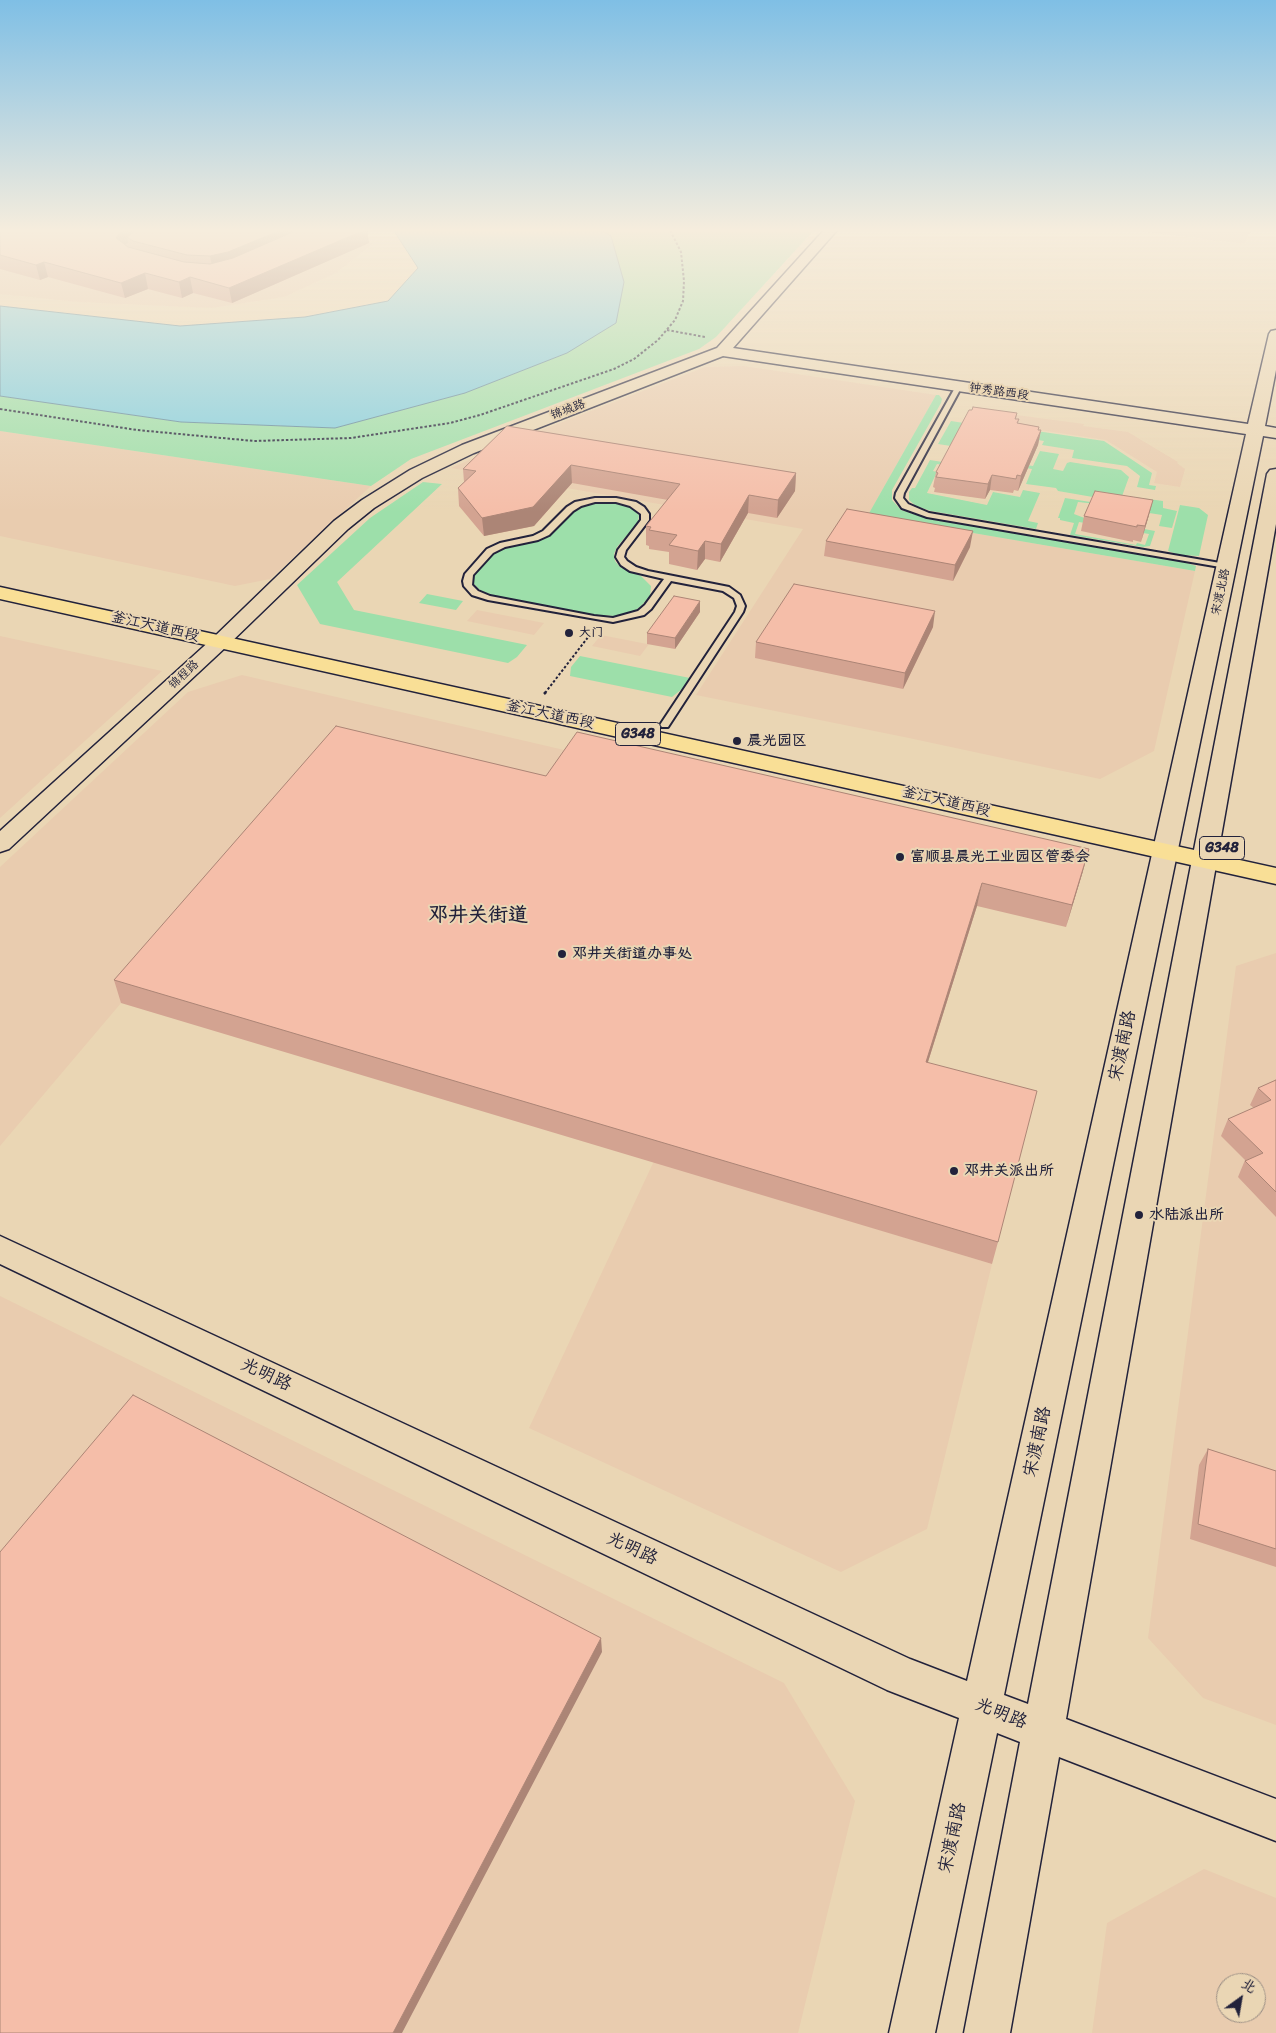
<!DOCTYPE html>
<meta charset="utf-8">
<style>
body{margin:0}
#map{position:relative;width:1276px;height:2033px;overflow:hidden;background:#ead6b4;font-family:Sriracha,"LXGW WenKai TC",sans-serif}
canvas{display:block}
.north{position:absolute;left:1216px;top:1973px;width:50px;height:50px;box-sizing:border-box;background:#ead6b4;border:1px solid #9a8e84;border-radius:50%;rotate:32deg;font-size:14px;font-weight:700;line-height:20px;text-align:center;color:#22223b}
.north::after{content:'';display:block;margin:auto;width:18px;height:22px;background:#22223b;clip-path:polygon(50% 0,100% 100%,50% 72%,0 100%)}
</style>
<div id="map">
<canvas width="1276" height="2033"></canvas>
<div class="north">北</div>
</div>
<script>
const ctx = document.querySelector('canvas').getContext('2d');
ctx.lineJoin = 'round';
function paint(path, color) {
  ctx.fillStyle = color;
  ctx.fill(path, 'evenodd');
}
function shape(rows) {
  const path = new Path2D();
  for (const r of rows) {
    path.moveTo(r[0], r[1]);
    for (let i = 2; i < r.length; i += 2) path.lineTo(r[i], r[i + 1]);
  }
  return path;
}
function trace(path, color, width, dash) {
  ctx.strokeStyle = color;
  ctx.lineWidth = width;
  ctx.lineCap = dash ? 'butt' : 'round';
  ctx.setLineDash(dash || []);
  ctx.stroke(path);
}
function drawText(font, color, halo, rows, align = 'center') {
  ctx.font = font + ' Sriracha,"LXGW WenKai TC",sans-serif';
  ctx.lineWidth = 4;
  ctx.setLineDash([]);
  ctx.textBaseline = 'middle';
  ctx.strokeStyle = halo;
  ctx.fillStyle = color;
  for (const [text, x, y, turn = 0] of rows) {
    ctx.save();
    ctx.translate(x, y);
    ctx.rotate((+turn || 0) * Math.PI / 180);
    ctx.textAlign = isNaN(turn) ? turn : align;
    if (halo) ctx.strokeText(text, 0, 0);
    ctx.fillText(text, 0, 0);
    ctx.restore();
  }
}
const built = shape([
 [0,228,352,228,373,244,336,273,284,297,212,308,78,302,0,294],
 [1113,228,1251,228,1245,244],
 [744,366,936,395,868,515,1195,571,1154,751,1100,779,909,738,696,695,803,529,451,468,508,443,705,367],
 [979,410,1084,424,1083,426,1128,432,1178,462,1177,463,1185,469,1180,487,1154,483,1157,472,1106,440,974,420],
 [0,431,371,486,270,579,235,586,0,536],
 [477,610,544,623,534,635,467,621],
 [601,635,647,644,649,644,640,656,592,646],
 [0,636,162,671,0,818],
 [242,675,577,753,547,798,232,872,0,1146,0,867,188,692],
 [1276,953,1276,1725,1203,1698,1148,1638,1236,966],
 [654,1161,992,1264,927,1529,841,1572,529,1428],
 [0,1296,784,1683,855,1801,798,2033,0,2033],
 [1204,1869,1276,1898,1276,2033,1092,2033,1107,1923],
 [1226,1983,1256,1983,1256,2013,1226,2013]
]);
const green = shape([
 [598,228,816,228,716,337,699,349,411,459,371,486,0,431,0,396,181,422,335,428,465,393,567,353,611,236],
 [936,395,939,395,942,399,941,403,892,490,892,500,901,510,929,519,1181,561,1196,566,1195,571,868,515],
 [951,421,964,423,953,443,978,448,968,469,937,464,933,471,937,472,927,493,987,505,993,492,1020,497,1023,490,1040,493,1028,521,1038,523,1036,529,931,511,916,506,909,500,909,492,912,488,915,488,930,460,962,465,970,449,938,444],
 [1023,429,1104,441,1152,473,1149,485,1156,486,1155,490,1137,487,1140,476,1127,466,1072,458,1074,450,1042,445,1044,441,1019,437],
 [1040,451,1059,454,1053,469,1063,471,1067,463,1070,462,1121,470,1129,477,1121,499,1116,501,1058,491,1056,488,1026,484,1032,469,1000,464,1002,461,1033,466],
 [423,482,442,484,337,582,354,610,527,645,517,657,508,663,320,624,297,585,370,518],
 [1134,497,1163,501,1163,508,1177,511,1172,528,1159,526,1162,515,1130,510],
 [1065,498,1116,506,1078,502,1074,514,1087,519,1085,523,1079,522,1075,534,1136,545,1137,543,1145,545,1149,534,1143,533,1144,529,1155,531,1150,546,1143,547,1070,535,1074,523,1060,520,1060,518,1058,518],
 [611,502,630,506,639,515,638,522,617,547,614,554,615,561,620,567,641,576,651,586,650,596,641,606,633,612,616,616,595,615,495,596,481,591,474,584,473,581,476,573,498,550,549,535,578,508,591,503],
 [1180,505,1199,508,1208,515,1199,556,1179,555,1168,551],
 [427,594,463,601,456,610,419,603],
 [580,656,690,678,682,689,672,697,570,676,571,667]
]);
const water = shape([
 [392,228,598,228,611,236,624,282,616,323,567,353,465,393,335,428,181,422,0,396,0,306,180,326,305,317,388,301,418,268,392,228]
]);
const pathFar1 = shape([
 [667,330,705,337],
 [0,409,137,430,254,441,351,438,450,423,480,415,614,369,634,359,658,340,675,320,683,301,684,281,681,252,669,228],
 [545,693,592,632]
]);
const path = shape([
 [544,694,546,692]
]);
const lane = shape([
 [959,384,962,386,904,493,903,498,908,504,929,513,1226,564,1230,566,1226,568,927,517,902,508,895,498,896,493,956,386,959,384],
 [595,498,616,498,636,502,644,507,649,514,649,520,626,550,624,557,627,561,636,567,648,571,729,587,740,595,745,606,743,612,668,727,662,727,660,725,735,612,737,606,734,598,723,591,671,581,651,609,644,615,613,622,488,600,472,595,464,586,463,581,465,574,487,549,500,543,533,536,543,531,567,507,575,502,595,498],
 [595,502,616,502,630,506,641,514,641,520,618,550,616,557,621,565,630,571,664,579,645,605,638,611,613,618,594,616,490,596,478,591,472,585,473,575,493,553,505,547,538,540,549,535,573,511,581,506,595,502]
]);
const secondary = shape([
 [826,228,839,228,733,348,1248,424,1269,334,1271,331,1276,330,1276,370,1265,426,1276,428,1276,438,1263,436,1004,1695,1028,1704,1267,474,1270,470,1276,469,1276,524,1066,1719,1276,1799,1276,1841,1059,1757,1010,2033,964,2033,1020,1742,997,1733,935,2033,889,2033,959,1718,887,1690,0,1264,0,1236,910,1659,967,1681,1246,434,723,356,474,453,422,478,374,508,348,529,227,646,9,849,0,852,0,831,213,638,334,521,362,500,410,470,462,445,717,348,826,228]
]);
const highway = shape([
 [0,587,1276,868,1276,884,0,599,0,587]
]);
const wall = shape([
 [0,228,367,229,369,243,232,303,193,293,182,298,148,289,125,298,48,277,40,280,0,269],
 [1194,228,1251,228,1250,234],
 [1017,413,1016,419,1019,419,1018,423,1039,427,1038,430,1041,430,1038,445,1018,491,1014,490,1013,493,990,490,985,499,934,492,935,488,933,487,936,472],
 [507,426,796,473,795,491,777,518,748,513,720,562,705,559,697,570,669,564,669,552,649,549,649,546,646,545,646,526,668,500,572,483,534,526,484,536,459,506,458,488,464,482,463,469],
 [1149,515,1141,542,1133,540,1133,542,1081,531,1084,516],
 [826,541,970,547,953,581,824,556],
 [700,612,675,649,647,644,647,633],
 [933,627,903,689,755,658,756,642],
 [546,776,1083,871,1066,927,977,906,928,1062,998,1242,992,1264,121,1003,114,980],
 [1276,1080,1276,1217,1238,1177,1245,1160,1221,1136,1228,1119,1254,1108,1250,1105,1258,1088],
 [1208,1449,1276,1471,1276,1567,1190,1539,1199,1465]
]);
const shadedWall = shape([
 [125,228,166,228,127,237,128,243,124,245,116,238,121,231],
 [286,228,312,228,213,271,210,256],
 [367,229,369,243,232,303,229,288],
 [44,262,48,277,40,280,36,265],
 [145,273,148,289,125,298,121,283],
 [190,277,193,293,182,298,179,282],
 [1041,430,1038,445,1018,491,1021,476],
 [571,465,572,483,534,526,484,536,482,518],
 [796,473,795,491,777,518,778,500],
 [992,475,990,490,985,499,988,484],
 [749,495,748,513,720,562,721,544],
 [1153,500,1149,515,1141,542,1145,526],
 [973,531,970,547,953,581,955,565],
 [705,541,705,559,697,570,698,551],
 [700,601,700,612,675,649,675,638],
 [935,611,933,627,903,689,905,673],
 [1089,849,1083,871,1066,927,1072,905],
 [982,883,977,906,921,1084,926,1062],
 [601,1638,602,1652,402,2033,393,2033]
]);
const building = shape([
 [0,228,125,228,121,231,116,238,128,247,184,262,210,264,233,258,302,228,363,228,367,229,229,288,190,277,179,282,145,273,121,283,44,262,36,265,0,255,0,228],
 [142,228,286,228,228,252,210,256,187,255,133,241,127,237,136,230,142,228],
 [973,407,1017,413,1015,419,1019,419,1017,423,1039,427,1038,430,1041,430,1021,476,1017,475,1016,479,992,475,988,484,936,477,938,473,936,472,969,410,972,410,973,407],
 [507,426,796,473,778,500,749,495,721,544,705,541,698,551,669,545,677,535,649,530,651,527,646,526,680,484,571,465,533,507,482,518,458,488,476,471,463,469,507,426],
 [1095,491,1153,500,1145,526,1137,525,1137,527,1084,516,1095,491],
 [847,509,973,531,955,565,826,541,847,509],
 [794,584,935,611,905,673,756,642,794,584],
 [674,596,700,601,675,638,647,633,674,596],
 [336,726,546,776,577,732,1089,849,1072,905,982,883,926,1062,1037,1091,998,1242,114,980,336,726],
 [1276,1080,1276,1192,1245,1161,1263,1153,1228,1119,1271,1100,1258,1088,1276,1080],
 [133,1395,601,1638,393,2033,0,2033,0,1552,133,1395],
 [1208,1449,1276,1471,1276,1549,1198,1524,1208,1449]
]);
const markers = [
 [569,633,5,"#22223b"],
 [737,741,5,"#22223b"],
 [900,857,5,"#22223b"],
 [562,954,5,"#22223b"],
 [954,1171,5,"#22223b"],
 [1139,1215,5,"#22223b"]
];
const farStreetnames = [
 ["钟秀路西段",999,392,8],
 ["锦城路",568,410,-21],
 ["宋渡北路",1221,592,-78],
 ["锦程路",184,675,-43]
];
const farPoinames = [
 ["大门",579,633]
];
const shields = [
 [638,734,45],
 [1222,848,45]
];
const shieldNames = [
 ["G348",638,734],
 ["G348",1222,848]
];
const streetNames = [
 ["釜江大道西段",155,627,13],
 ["釜江大道西段",550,715,12],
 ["釜江大道西段",946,802,13]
];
const poiNames = [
 ["晨光园区",747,741],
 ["富顺县晨光工业园区管委会",910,857],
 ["邓井关街道办事处",572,954],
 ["邓井关派出所",964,1171],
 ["水陆派出所",1149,1215]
];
const nearStreetnames = [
 ["宋渡南路",1123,1046,-78],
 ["光明路",266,1375,25],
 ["宋渡南路",1038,1442,-78],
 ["光明路",632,1549,25],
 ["光明路",1001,1714,22],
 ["宋渡南路",953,1838,-78]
];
const districtNames = [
 ["邓井关街道",478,916]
];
paint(built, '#e9ccaf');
paint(green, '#9ddfaa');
paint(water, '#82cfe0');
trace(water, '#5c8a9e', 1);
trace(lane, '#22223b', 4);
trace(secondary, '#22223b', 3);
trace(highway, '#22223b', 3);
trace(pathFar1, '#22223b', 2, [2.5, 2]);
trace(path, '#22223b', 2.5, [4.5, 3]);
paint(lane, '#ead6b4');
paint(secondary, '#ead6b4');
paint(highway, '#f9df96');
paint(wall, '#d3a391');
paint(shadedWall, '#ac8576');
paint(building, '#f5bea9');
trace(building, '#ac8576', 1);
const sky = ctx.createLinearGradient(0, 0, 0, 512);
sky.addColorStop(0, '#7fbfe5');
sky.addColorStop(0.45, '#f6eddd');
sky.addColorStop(1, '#f6eddd00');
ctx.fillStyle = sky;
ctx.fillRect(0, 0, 1276, 512);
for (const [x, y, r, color] of markers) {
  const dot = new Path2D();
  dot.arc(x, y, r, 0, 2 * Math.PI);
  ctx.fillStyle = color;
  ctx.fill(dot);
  trace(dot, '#ead6b4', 2);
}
drawText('12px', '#22223b', '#ead6b4', farStreetnames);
drawText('bold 12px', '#22223b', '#ead6b4', farPoinames, 'left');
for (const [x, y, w] of shields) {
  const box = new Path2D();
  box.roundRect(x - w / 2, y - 11.5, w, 23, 4);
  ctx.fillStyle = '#ead6b4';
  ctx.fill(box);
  trace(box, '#22223b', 1);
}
drawText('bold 14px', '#22223b', null, shieldNames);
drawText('15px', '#22223b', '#ead6b4', streetNames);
drawText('bold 15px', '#22223b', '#ead6b4', poiNames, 'left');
drawText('18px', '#22223b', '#ead6b4', nearStreetnames);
drawText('bold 20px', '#22223b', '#ead6b4', districtNames);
</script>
